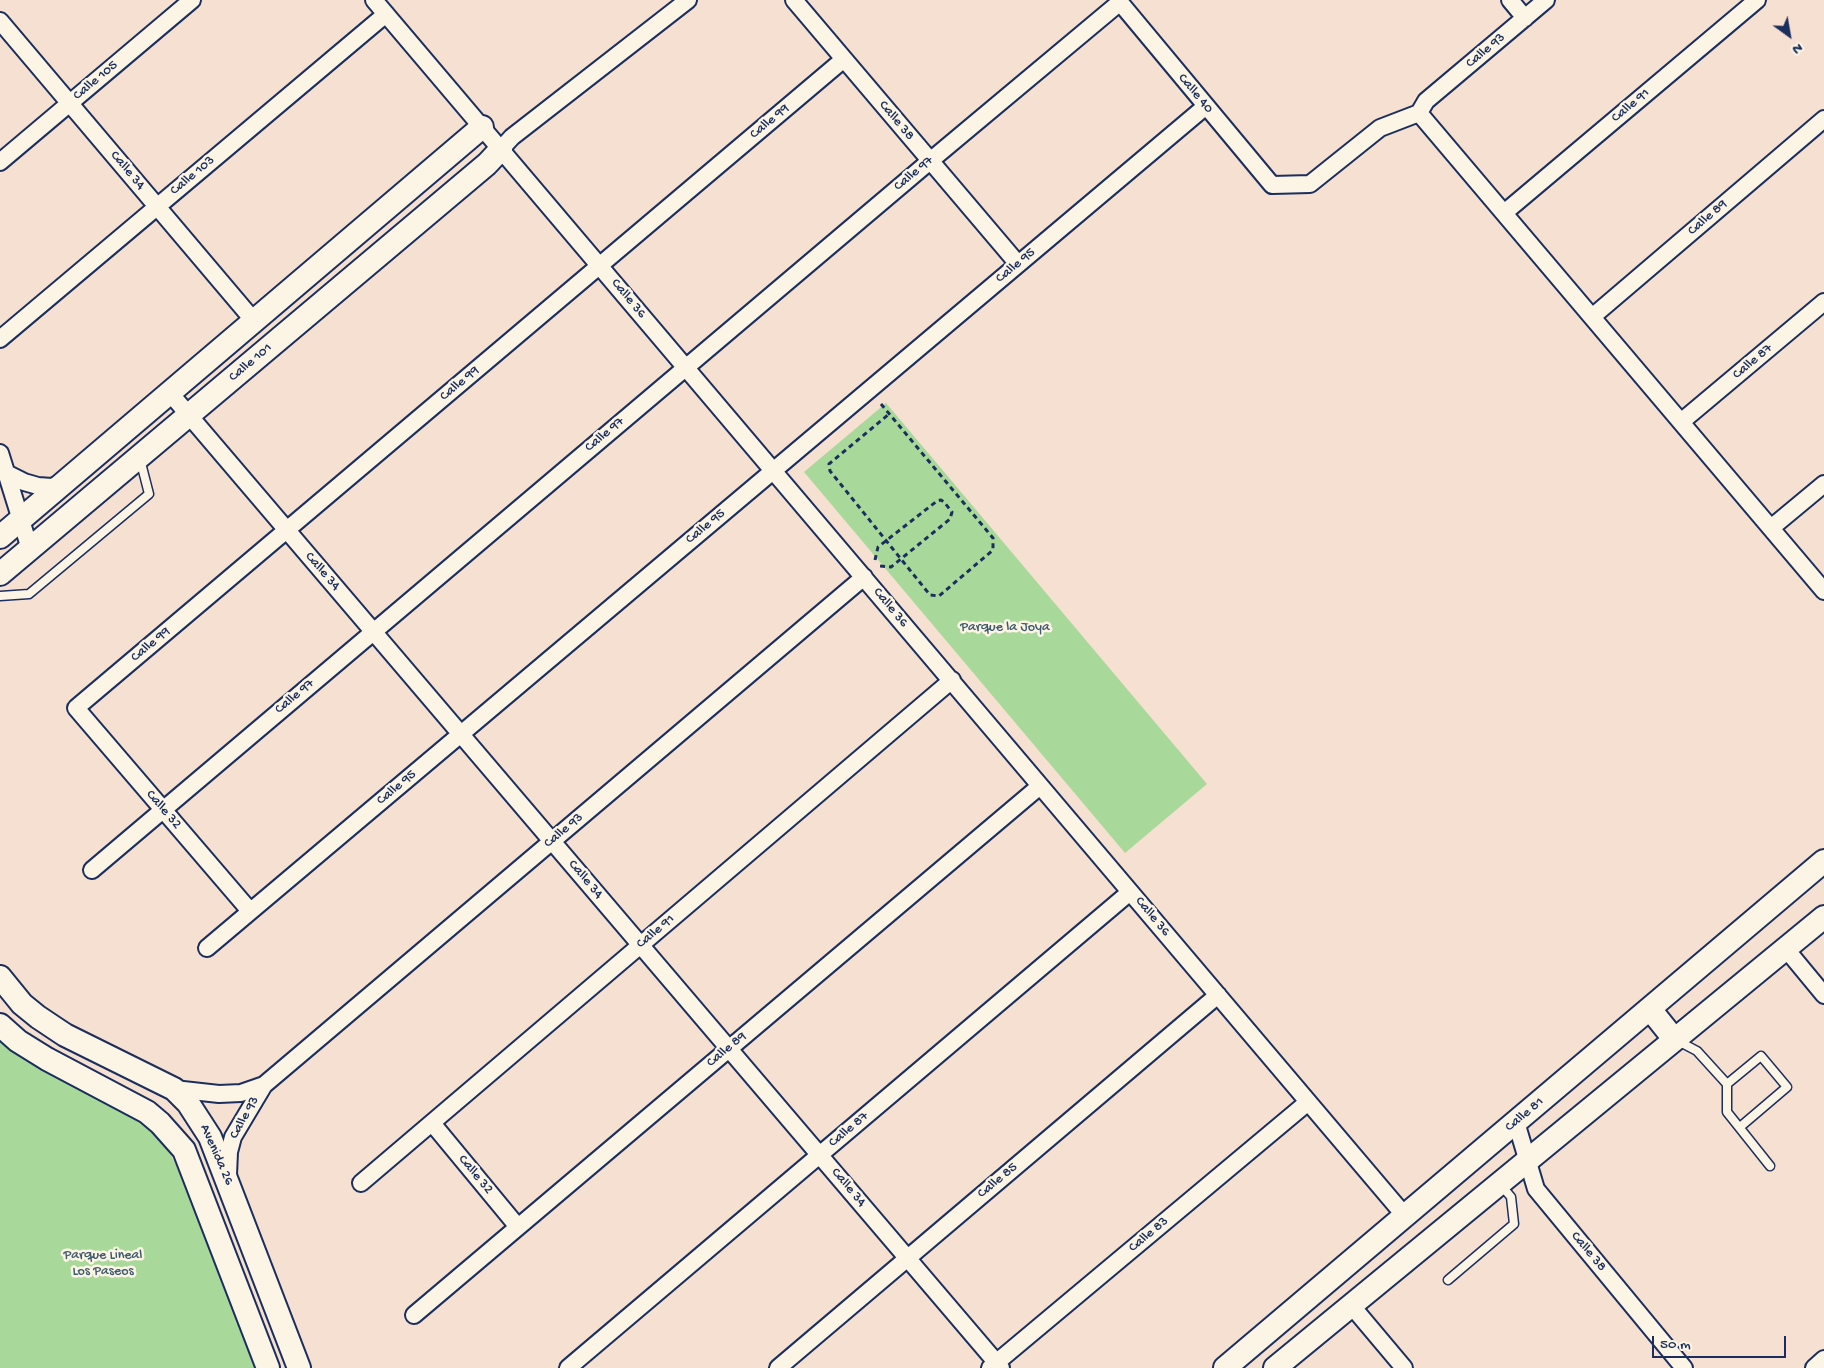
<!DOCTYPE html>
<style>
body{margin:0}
#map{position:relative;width:1824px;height:1368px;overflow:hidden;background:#f6e0d1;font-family:"Gochi Hand",sans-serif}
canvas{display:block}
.north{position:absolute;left:1764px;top:10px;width:50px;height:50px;-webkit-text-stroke:4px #fcf5e5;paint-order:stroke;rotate:148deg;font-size:14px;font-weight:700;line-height:20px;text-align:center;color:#1b2f5e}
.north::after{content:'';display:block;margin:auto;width:18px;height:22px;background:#1b2f5e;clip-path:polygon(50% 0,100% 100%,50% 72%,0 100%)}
.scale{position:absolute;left:1652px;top:1336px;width:134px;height:22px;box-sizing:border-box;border:2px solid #1b2f5e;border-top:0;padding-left:6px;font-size:15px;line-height:18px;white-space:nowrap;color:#1b2f5e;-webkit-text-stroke:4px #fcf5e5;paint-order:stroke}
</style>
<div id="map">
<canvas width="1824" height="1368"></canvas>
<div class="north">N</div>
<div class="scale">50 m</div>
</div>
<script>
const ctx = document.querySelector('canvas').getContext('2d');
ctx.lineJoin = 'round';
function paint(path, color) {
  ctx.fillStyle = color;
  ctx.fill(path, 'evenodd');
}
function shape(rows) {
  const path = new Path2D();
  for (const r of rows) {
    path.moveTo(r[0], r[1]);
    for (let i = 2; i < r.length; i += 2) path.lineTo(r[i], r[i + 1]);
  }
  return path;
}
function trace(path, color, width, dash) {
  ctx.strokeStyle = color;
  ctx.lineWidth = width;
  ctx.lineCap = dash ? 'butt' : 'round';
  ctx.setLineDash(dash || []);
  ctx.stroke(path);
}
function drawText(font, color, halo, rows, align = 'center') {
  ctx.font = font + ' "Gochi Hand",sans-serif';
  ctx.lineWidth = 5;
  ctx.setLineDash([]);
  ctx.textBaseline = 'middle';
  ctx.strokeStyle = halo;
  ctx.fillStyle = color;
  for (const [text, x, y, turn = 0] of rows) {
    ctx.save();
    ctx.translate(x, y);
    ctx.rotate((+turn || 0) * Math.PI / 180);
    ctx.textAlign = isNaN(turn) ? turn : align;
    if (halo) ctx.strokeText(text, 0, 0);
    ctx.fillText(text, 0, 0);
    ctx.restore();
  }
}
const green = shape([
 [886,403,1207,784,1125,853,804,472],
 [0,1040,27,1059,147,1126,164,1142,176,1165,255,1368,0,1368]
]);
const path = shape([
 [881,404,993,538,993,550,939,596,930,595,830,471,829,464,889,414],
 [875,560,878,547,937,501,941,500,944,502,952,512,950,519,891,567,880,566]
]);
const lane = shape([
 [0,596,29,594,149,494,140,459],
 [1678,1041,1697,1051,1727,1084,1727,1112,1770,1166],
 [1727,1084,1761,1056,1787,1087,1740,1127],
 [1448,1280,1514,1224,1511,1197,1500,1184]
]);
const street = shape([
 [374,0,1405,1216],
 [794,0,1018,264],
 [1118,0,1272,185,1310,184,1380,128,1419,113,1426,101,1546,0],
 [1510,0,1525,18],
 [0,21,254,321],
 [1419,113,1824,591],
 [501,149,512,137,688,0],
 [0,162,192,0],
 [1504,213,1757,0],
 [1592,317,1824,119],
 [0,339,386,14],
 [170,393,1001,1368],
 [1681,422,1824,302],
 [0,453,30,549],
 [6,473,24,482,38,486,52,487,63,483],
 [1771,528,1824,484],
 [92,870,930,161,1119,3],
 [250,911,76,708,844,59],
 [207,948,1206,106],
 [1786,949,1824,995],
 [174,1089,219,1094,241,1093,264,1085],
 [1516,1122,1536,1189,1684,1368],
 [432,1123,518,1227],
 [228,1175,229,1152,233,1137,264,1085,864,577],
 [361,1183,952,680],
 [1351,1305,1404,1368],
 [414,1315,1040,786],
 [568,1368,1130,892],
 [778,1368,1218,995],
 [990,1368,1308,1102],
 [1814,1368,1824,1359]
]);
const secondary = shape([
 [0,537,482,127],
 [0,574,487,164,501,149],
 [0,977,22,1004,38,1017,65,1035,174,1089,188,1103,210,1137,299,1368],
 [1650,1009,1674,1039],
 [0,1025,18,1041,47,1059,147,1112,160,1123,184,1150,268,1368],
 [1225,1368,1824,861],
 [1275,1368,1824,917]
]);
const streetNames = [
 ["Calle 93",1486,51,-40],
 ["Calle 105",96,81,-40],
 ["Calle 40",1195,94,50],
 ["Calle 91",1631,106,-40],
 ["Calle 38",896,121,50],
 ["Calle 99",770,122,-40],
 ["Calle 34",127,171,50],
 ["Calle 97",914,174,-40],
 ["Calle 103",193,176,-40],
 ["Calle 89",1708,218,-41],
 ["Calle 95",1016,266,-40],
 ["Calle 36",628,299,50],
 ["Calle 87",1753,362,-40],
 ["Calle 101",251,363,-40],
 ["Calle 99",460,384,-40],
 ["Calle 97",605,435,-40],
 ["Calle 95",706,527,-40],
 ["Calle 34",322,572,49],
 ["Calle 36",890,608,50],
 ["Calle 99",151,645,-40],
 ["Calle 97",295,697,-40],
 ["Calle 95",397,788,-40],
 ["Calle 32",163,810,49],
 ["Calle 93",564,831,-40],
 ["Calle 34",585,880,50],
 ["Calle 36",1152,917,50],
 ["Calle 91",656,932,-40],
 ["Calle 89",727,1050,-40],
 ["Calle 81",1525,1115,-40],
 ["Calle 93",245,1118,-61],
 ["Calle 87",849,1130,-40],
 ["Avenida 26",216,1155,66],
 ["Calle 32",475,1175,50],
 ["Calle 85",998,1181,-40],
 ["Calle 34",848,1188,50],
 ["Calle 83",1149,1235,-40],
 ["Calle 38",1588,1252,50]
];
const parkNames = [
 ["Parque la Joya",1005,628],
 ["Parque Lineal",103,1256],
 ["Los Paseos",103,1272]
];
paint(green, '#a9d99a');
trace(lane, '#1b2f5e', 11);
trace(street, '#1b2f5e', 20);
trace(secondary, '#1b2f5e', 26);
trace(path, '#1b2f5e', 3, [5, 4]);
trace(lane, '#fcf5e5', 8);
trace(street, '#fcf5e5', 16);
trace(secondary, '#fcf5e5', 22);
drawText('14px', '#1b2f5e', '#fcf5e5', streetNames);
drawText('14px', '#3e5a6d', '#fcf5e5', parkNames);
</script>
